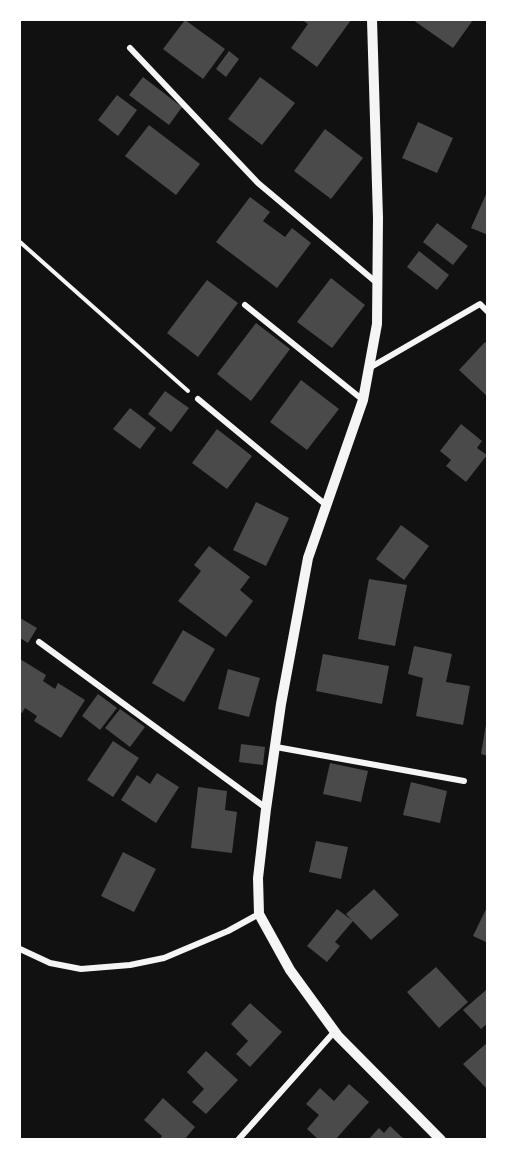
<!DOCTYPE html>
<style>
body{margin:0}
#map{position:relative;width:507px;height:1159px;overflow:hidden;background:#111;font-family:Quicksand,sans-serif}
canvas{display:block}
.frame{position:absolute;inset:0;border:21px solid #fff;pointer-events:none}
</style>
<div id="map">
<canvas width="507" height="1159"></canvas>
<div class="frame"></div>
</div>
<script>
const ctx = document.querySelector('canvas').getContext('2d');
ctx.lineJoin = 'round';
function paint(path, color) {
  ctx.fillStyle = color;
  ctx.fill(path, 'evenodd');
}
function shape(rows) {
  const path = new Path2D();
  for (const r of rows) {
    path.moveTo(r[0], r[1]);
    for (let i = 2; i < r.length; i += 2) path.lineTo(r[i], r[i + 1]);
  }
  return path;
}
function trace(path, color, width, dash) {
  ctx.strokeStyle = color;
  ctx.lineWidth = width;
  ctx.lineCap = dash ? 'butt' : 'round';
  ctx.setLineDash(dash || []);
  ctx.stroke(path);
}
const building = shape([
 [185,20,225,49,203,79,163,49],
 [302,20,351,20,317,67,291,48,308,24],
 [413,20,473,20,453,48],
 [229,51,239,59,226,77,216,69],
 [143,77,182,107,169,125,129,95],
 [260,77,295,103,262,145,228,119],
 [117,95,137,110,118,136,98,120],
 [418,122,453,138,437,173,402,158],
 [149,125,200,164,176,195,125,156],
 [325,129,363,158,331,199,294,171],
 [488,190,488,235,471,228],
 [250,197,270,212,263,221,285,237,292,228,311,243,277,288,216,242],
 [437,223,468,246,453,265,423,242],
 [419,251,449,275,437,290,407,267],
 [331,278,365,305,332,348,297,322],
 [207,280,238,303,198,357,167,333],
 [256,323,290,349,251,401,217,374],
 [485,342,488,344,488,397,459,370],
 [301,380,339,409,307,450,270,422],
 [165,391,189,408,171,432,148,414],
 [130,408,156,428,140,449,113,429],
 [461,424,482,441,477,448,487,455,466,482,446,466,451,460,440,451],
 [217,429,252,456,227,489,192,463],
 [256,502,289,518,266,566,233,550],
 [401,525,429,546,404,580,376,559],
 [209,546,250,577,240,590,253,601,226,637,178,601,201,571,194,565],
 [369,579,407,585,395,646,358,639],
 [20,618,37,628,28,643,20,638],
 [183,630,215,649,184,702,152,683],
 [414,646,452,654,446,682,470,686,463,725,416,716,423,678,408,674],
 [323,654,389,666,382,704,316,691],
 [20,659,46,675,43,681,55,689,58,683,85,700,61,738,34,721,37,716,25,708,22,713,20,712],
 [228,669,260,678,249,717,218,709],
 [98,694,117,708,100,730,82,716],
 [120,709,145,727,130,747,105,728],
 [486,724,488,724,488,756,481,754],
 [113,741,139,758,113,797,87,780],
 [241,744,265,747,263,765,239,762],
 [330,763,368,771,361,802,323,794],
 [157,773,179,787,156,823,121,800,137,775,150,784],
 [411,782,447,791,440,823,403,815],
 [198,787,227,791,225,810,237,812,232,853,191,848],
 [316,841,348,847,341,879,309,872],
 [123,852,156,869,134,912,101,896],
 [374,889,399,915,371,940,346,914],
 [488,905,488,943,473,936],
 [337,909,353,921,335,942,340,946,327,962,307,946],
 [436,967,468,1002,439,1028,407,992],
 [486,990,488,1023,481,1029,463,1010],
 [250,1003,282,1032,250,1067,236,1054,248,1041,231,1024],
 [488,1042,488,1090,463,1064],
 [206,1051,238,1080,206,1114,192,1102,204,1089,187,1072],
 [349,1084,369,1102,335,1140,319,1140,307,1129,319,1115,306,1104,320,1088,334,1101],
 [163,1098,195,1127,184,1140,159,1140,162,1136,144,1120],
 [390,1126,405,1140,368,1140,379,1128,384,1133]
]);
const path = shape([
 [20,242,188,391]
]);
const minor = shape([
 [130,48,258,183,377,283],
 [245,305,363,400],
 [371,367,480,304,488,312],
 [198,399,326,505],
 [39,642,266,808],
 [276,747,464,781],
 [20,949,50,963,81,969,130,965,164,958,228,931,259,914],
 [238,1140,335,1031]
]);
const tertiary = shape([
 [372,20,378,218,377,324,363,400,308,558,281,704,266,809,258,878,259,914,290,970,338,1036,441,1140]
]);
paint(building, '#4a4a4a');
trace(path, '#f5f5f5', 4);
trace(minor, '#f5f5f5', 6);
trace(tertiary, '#f5f5f5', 10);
</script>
